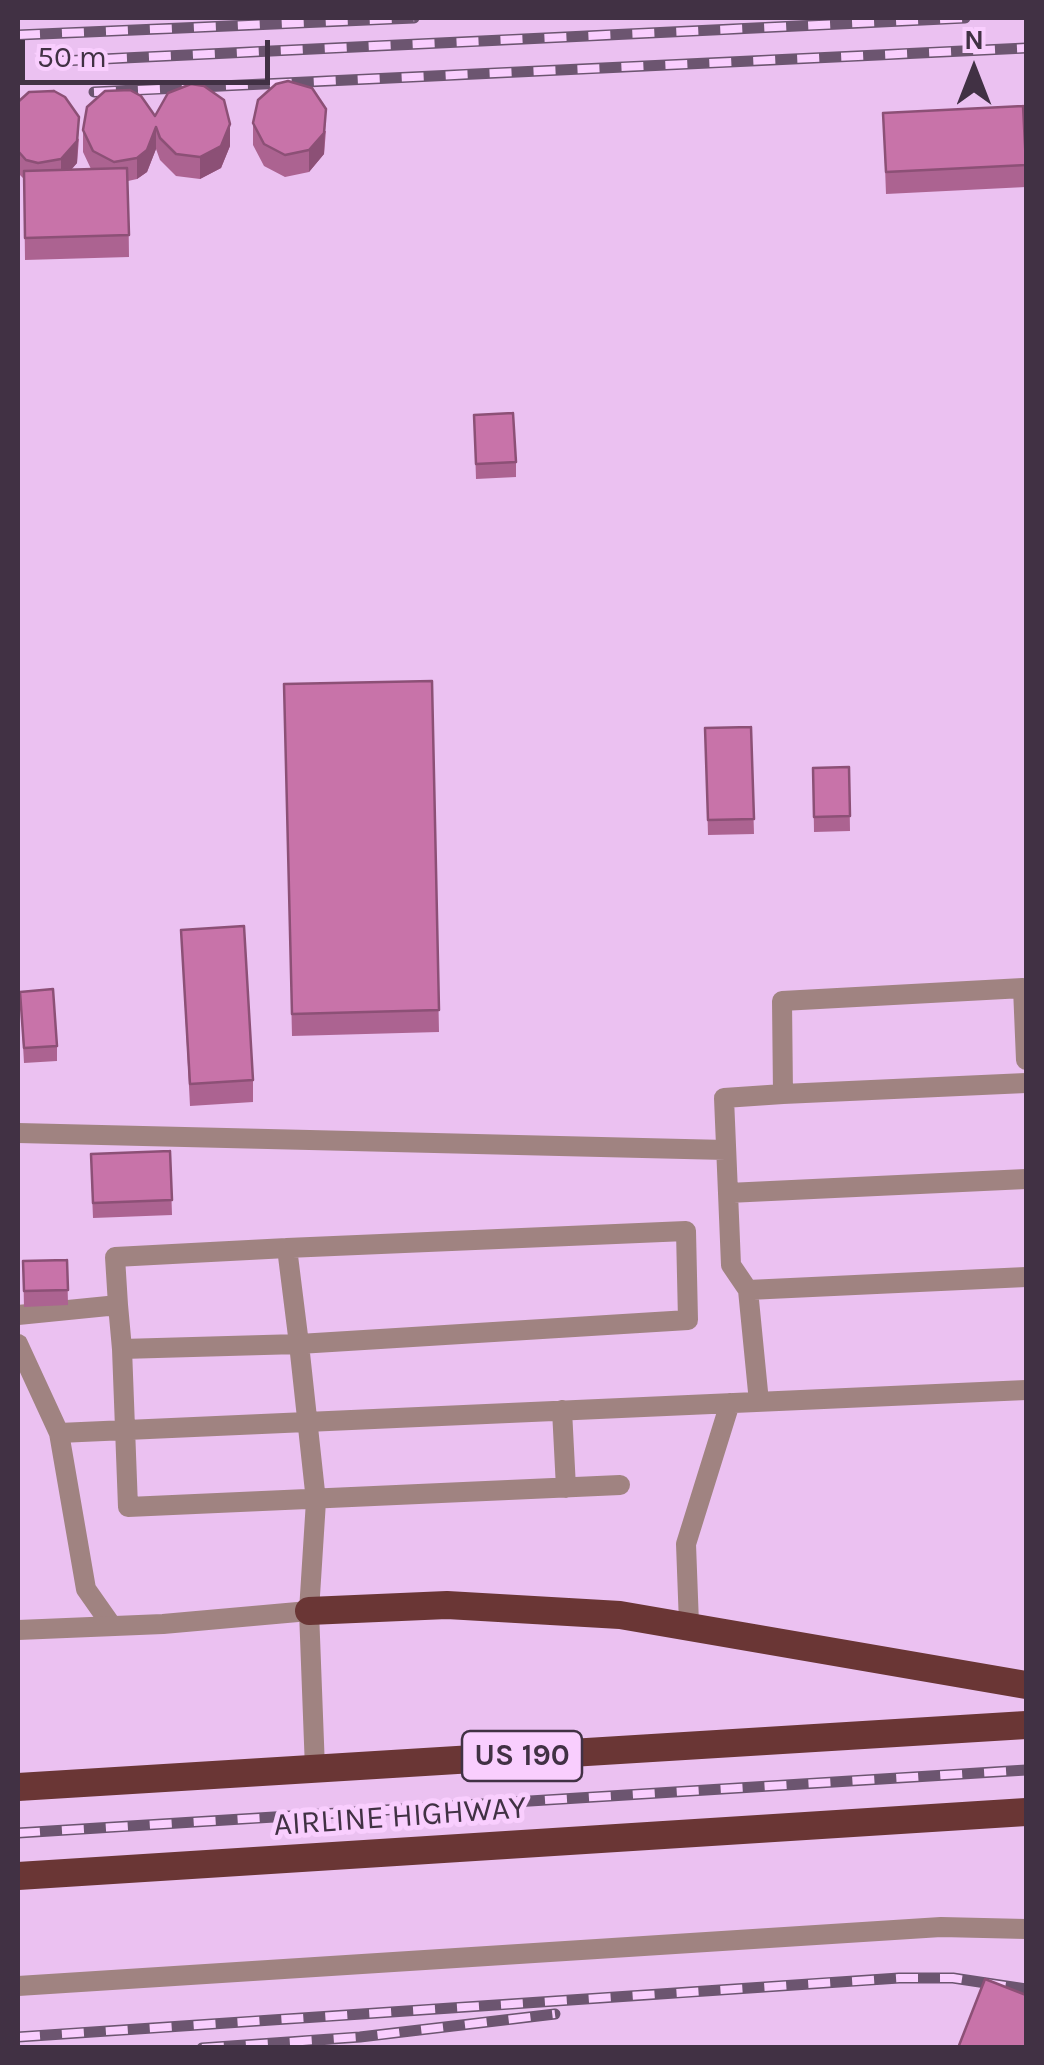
<!DOCTYPE html>
<style>
body{margin:0}
#map{position:relative;width:1044px;height:2065px;overflow:hidden;background:#ebc1f1;font-family:Karla,sans-serif}
canvas{display:block}
.frame{position:absolute;inset:0;border:20px solid #413144;pointer-events:none}
.north{position:absolute;left:924px;top:20px;width:100px;height:100px;-webkit-text-stroke:8px #f9cefe;paint-order:stroke;rotate:0deg;font-size:28px;font-weight:700;line-height:40px;text-align:center;color:#413144}
.north::after{content:'';display:block;margin:auto;width:35px;height:45px;background:#413144;clip-path:polygon(50% 0,100% 100%,50% 72%,0 100%)}
.scale{position:absolute;left:20px;top:40px;width:250px;height:45px;box-sizing:border-box;border:5px solid #413144;border-top:0;padding-left:12px;font-size:30px;line-height:35px;white-space:nowrap;color:#413144;-webkit-text-stroke:8px #f9cefe;paint-order:stroke}
</style>
<div id="map">
<canvas width="1044" height="2065"></canvas>
<div class="frame"></div>
<div class="north">N</div>
<div class="scale">50 m</div>
</div>
<script>
const ctx = document.querySelector('canvas').getContext('2d');
ctx.lineJoin = 'round';
function shape(rows) {
  const path = new Path2D();
  for (const r of rows) {
    path.moveTo(r[0], r[1]);
    for (let i = 2; i < r.length; i += 2) path.lineTo(r[i], r[i + 1]);
  }
  return path;
}
function trace(path, color, width, dash) {
  ctx.strokeStyle = color;
  ctx.lineWidth = width;
  ctx.lineCap = dash ? 'butt' : 'round';
  ctx.setLineDash(dash || []);
  ctx.stroke(path);
}
function paint(path, color) {
  ctx.fillStyle = color;
  ctx.fill(path, 'evenodd');
}
function drawText(font, color, halo, rows, align = 'center') {
  ctx.font = font + ' Karla,sans-serif';
  ctx.lineWidth = 10;
  ctx.setLineDash([]);
  ctx.textBaseline = 'middle';
  ctx.strokeStyle = halo;
  ctx.fillStyle = color;
  for (const [text, x, y, turn = 0] of rows) {
    ctx.save();
    ctx.translate(x, y);
    ctx.rotate((+turn || 0) * Math.PI / 180);
    ctx.textAlign = isNaN(turn) ? turn : align;
    if (halo) ctx.strokeText(text, 0, 0);
    ctx.fillText(text, 0, 0);
    ctx.restore();
  }
}
const service = shape([
 [1026,1060,1023,988,782,1001,783,1094,1026,1083],
 [18,1133,726,1150],
 [728,1193,724,1098,783,1094],
 [748,1290,1026,1277],
 [118,1305,115,1257,287,1248,686,1231,688,1320,299,1344,287,1248],
 [18,1315,118,1305,122,1349,299,1344,316,1501,309,1611],
 [18,1344,59,1433,86,1589,112,1626],
 [122,1349,128,1507,620,1485],
 [759,1402,748,1290,731,1265,728,1193,1026,1179],
 [562,1410,566,1488],
 [59,1433,1026,1390],
 [689,1624,686,1544,730,1403]
]);
const minor = shape([
 [18,1630,163,1624,309,1611,315,1769],
 [18,1986,941,1927,1026,1929]
]);
const trunk = shape([
 [309,1611,447,1605,620,1615,1026,1685],
 [18,1787,1026,1725],
 [18,1876,1026,1812]
]);
const rail = shape([
 [18,35,414,18],
 [61,61,965,18],
 [94,92,1026,48],
 [18,1833,1026,1770],
 [18,2037,899,1978,953,1978,1026,1989],
 [202,2048,360,2037,555,2014]
]);
const wall = shape([
 [18,102,79,139,77,163,71,170,91,169,83,152,83,130,155,116,230,146,221,168,200,179,176,176,160,160,156,149,147,172,137,179,128,181,129,257,25,260,24,179,18,173],
 [883,113,1026,165,1026,187,886,194],
 [253,123,326,131,324,154,309,172,285,177,264,166,253,145],
 [474,415,516,462,516,477,476,479],
 [432,681,439,1032,292,1036,284,684],
 [751,727,754,834,708,835,705,728],
 [849,767,850,831,814,832,813,768],
 [181,930,253,1080,253,1102,190,1106],
 [20,992,57,1046,57,1061,24,1063],
 [170,1151,172,1215,93,1218,91,1169],
 [67,1260,68,1305,24,1307,23,1261]
]);
const shadedWall = shape([
 [326,109,324,154,309,172,309,150],
 [79,117,77,163,61,181,61,159],
 [230,124,230,146,221,168,200,179,200,157],
 [156,127,156,149,147,172,137,179,137,158]
]);
const building = shape([
 [288,81,312,88,326,109,324,133,309,150,285,155,264,144,253,123,258,100,276,84,288,81],
 [191,84,204,86,224,100,230,124,221,146,200,157,176,154,160,138,156,127,147,150,137,158,114,162,93,151,83,130,87,107,105,91,130,90,141,96,155,116,168,93,191,84],
 [54,91,65,97,79,117,77,141,61,159,38,163,26,160,18,151,18,102,29,92,54,91],
 [1023,106,1026,165,886,172,883,113,1023,106],
 [127,168,129,235,25,238,24,171,127,168],
 [513,413,516,462,476,464,474,415,513,413],
 [432,681,439,1010,292,1014,284,684,432,681],
 [751,727,754,819,708,820,705,728,751,727],
 [849,767,850,816,814,817,813,768,849,767],
 [244,926,253,1080,190,1084,181,930,244,926],
 [53,989,57,1046,24,1048,20,992,53,989],
 [170,1151,172,1200,93,1203,91,1154,170,1151],
 [67,1260,68,1290,24,1291,23,1261,67,1260],
 [985,1979,1026,1995,1026,2048,958,2048,985,1979]
]);
const shields = [
 [522,1756,120]
];
const shieldNames = [
 ["US 190",522,1756]
];
const streetNames = [
 ["AIRLINE HIGHWAY",400,1817,-4]
];
trace(service, '#a08381', 20);
trace(minor, '#a08381', 20);
trace(trunk, '#6a3635', 28);
trace(rail, '#6c5570', 11);
trace(rail, '#f9cefe', 8, [22]);
paint(wall, '#ac6391');
paint(shadedWall, '#8c5076');
paint(building, '#c873a9');
trace(building, '#8c5076', 2.5);
for (const [x, y, w] of shields) {
  const box = new Path2D();
  box.roundRect(x - w / 2, y - 25, w, 50, 8);
  ctx.fillStyle = '#f9cefe';
  ctx.fill(box);
  trace(box, '#413144', 2.5);
}
drawText('bold 30px', '#413144', null, shieldNames);
drawText('32px', '#413144', '#f9cefe', streetNames);
</script>
